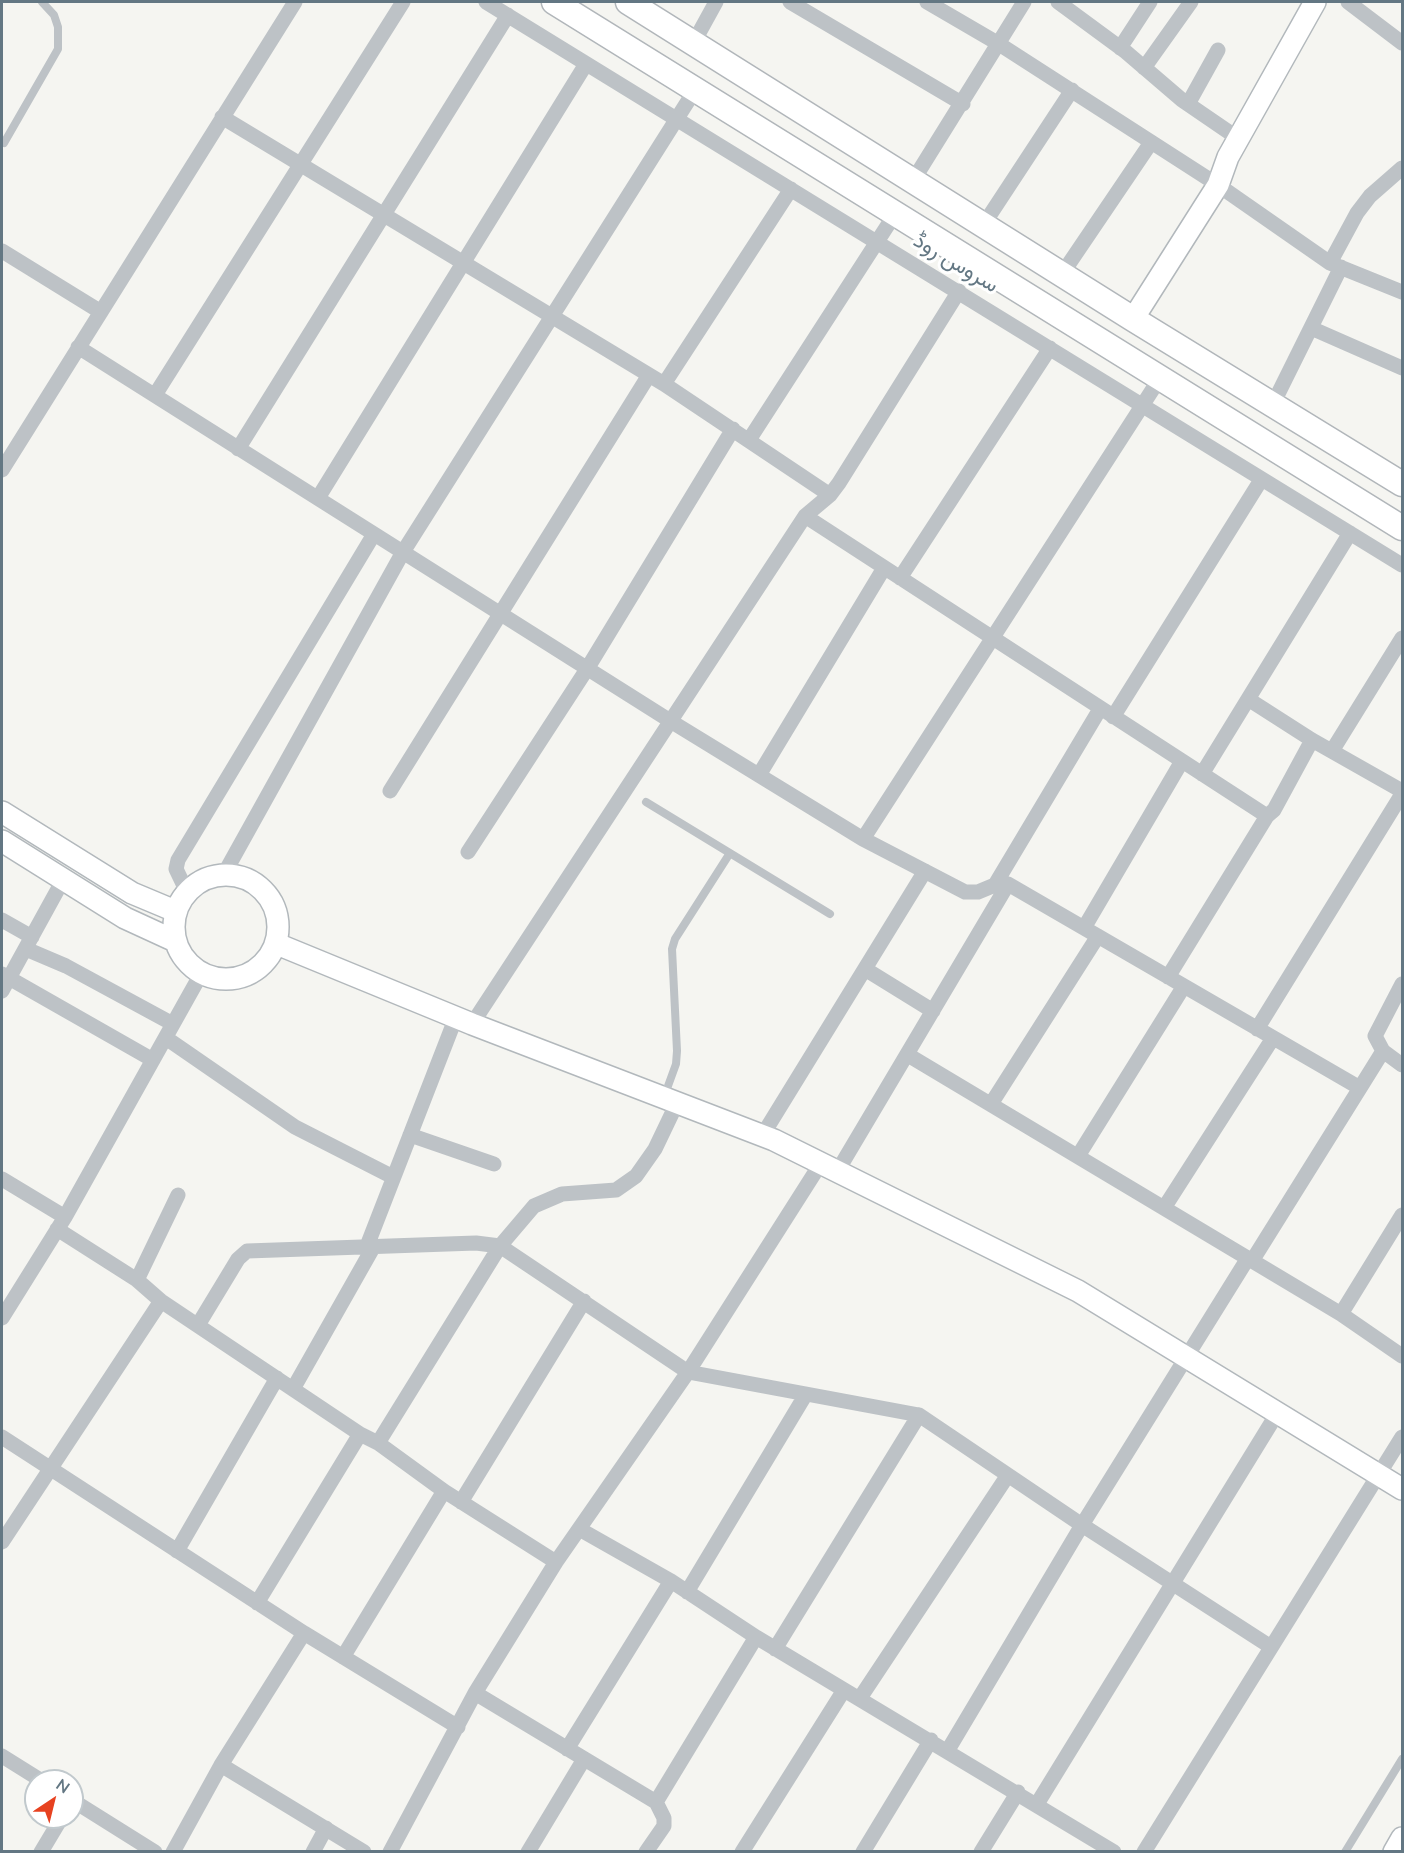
<!DOCTYPE html>
<meta charset="utf-8">
<style>
body{margin:0}
#map{position:relative;width:1404px;height:1853px;overflow:hidden;background:#f5f5f1;font-family:Mulish,sans-serif}
canvas{display:block}
.frame{position:absolute;inset:0;border:3px solid #637783;pointer-events:none}
.north{position:absolute;left:24px;top:1769px;width:60px;height:60px;box-sizing:border-box;background:#fff;border:2px solid #c1c9cd;border-radius:50%;rotate:35deg;font-size:16px;font-weight:700;line-height:24px;text-align:center;color:#637783}
.north::after{content:'';display:block;margin:auto;width:21px;height:27px;background:#e74220;clip-path:polygon(50% 0,100% 100%,50% 72%,0 100%)}
</style>
<div id="map">
<canvas width="1404" height="1853"></canvas>
<div class="frame"></div>
<div class="north">N</div>
</div>
<script>
const ctx = document.querySelector('canvas').getContext('2d');
ctx.lineJoin = 'round';
function shape(rows) {
  const path = new Path2D();
  for (const r of rows) {
    if (r.length === 3) {
      path.moveTo(r[0] + r[2], r[1]);
      path.arc(r[0], r[1], r[2], 0, 2 * Math.PI);
      continue;
    }
    path.moveTo(r[0], r[1]);
    for (let i = 2; i < r.length; i += 2) path.lineTo(r[i], r[i + 1]);
  }
  return path;
}
function trace(path, color, width, dash) {
  ctx.strokeStyle = color;
  ctx.lineWidth = width;
  ctx.lineCap = dash ? 'butt' : 'round';
  ctx.setLineDash(dash || []);
  ctx.stroke(path);
}
function drawText(font, color, halo, rows, align = 'center') {
  ctx.font = font + ' Mulish,Vazirmatn,sans-serif';
  ctx.lineWidth = 6;
  ctx.setLineDash([]);
  ctx.textBaseline = 'middle';
  ctx.strokeStyle = halo;
  ctx.fillStyle = color;
  for (const [text, x, y, turn = 0] of rows) {
    ctx.save();
    ctx.translate(x, y);
    ctx.rotate((+turn || 0) * Math.PI / 180);
    ctx.textAlign = isNaN(turn) ? turn : align;
    if (halo) ctx.strokeText(text, 0, 0);
    ctx.fillText(text, 0, 0);
    ctx.restore();
  }
}
const lane = shape([
 [4,143,58,49,58,27,54,15,42,2],
 [646,802,830,914],
 [664,1097,676,1064,677,1051,672,949,675,939,730,853],
 [1345,1852,1402,1759]
]);
const street = shape([
 [486,2,1402,565],
 [790,2,963,104],
 [927,2,999,44,1218,185,1330,263,1402,292],
 [1058,2,1126,52,1182,100,1239,139],
 [1348,2,1402,43],
 [694,42,716,2],
 [1120,48,1150,2],
 [1144,68,1191,2],
 [1188,104,1218,50],
 [222,117,664,384,830,495],
 [914,179,1024,2],
 [984,224,1072,90],
 [2,251,101,312],
 [1330,263,1357,213,1370,196,1402,168],
 [1062,274,1150,144],
 [1311,328,1402,368],
 [78,347,672,722,863,839,965,892,978,892,1002,882,1008,884,1360,1088,1383,1051,1402,1065],
 [664,384,791,189],
 [155,395,403,2],
 [1273,404,1341,267],
 [749,440,895,214],
 [238,449,508,15],
 [2,470,295,2],
 [318,498,586,64],
 [805,516,1267,816,1274,810,1312,740],
 [900,578,1050,348],
 [1248,699,1312,740,1402,791],
 [1113,717,1261,480],
 [1332,751,1402,638],
 [1202,774,1350,533],
 [759,775,884,568],
 [390,791,649,375],
 [863,839,1160,378],
 [468,852,587,669,733,429],
 [224,874,403,552,695,90],
 [996,883,1100,709],
 [187,892,176,869,178,860,374,534],
 [2,920,32,937],
 [1084,928,1182,761],
 [26,949,66,966,173,1024],
 [865,969,933,1011],
 [2,974,153,1060],
 [1168,977,1267,816],
 [2,991,63,880],
 [472,1024,805,516,830,495,839,483,959,291],
 [1257,1029,1402,794],
 [166,1038,295,1127,393,1177],
 [1383,1051,1375,1036,1402,984],
 [908,1055,1341,1314,1402,1356],
 [991,1104,1098,936],
 [410,1135,494,1164],
 [762,1136,925,871],
 [1078,1156,1184,986],
 [837,1172,1008,884],
 [2,1179,65,1217],
 [1164,1208,1273,1038],
 [57,1229,137,1280,161,1301,360,1434,378,1443,444,1491,556,1562],
 [367,1246,456,1017],
 [1252,1261,1360,1088],
 [137,1280,178,1195],
 [1341,1314,1402,1215],
 [2,1318,65,1217,201,974],
 [198,1325,238,1259,247,1251,476,1243,500,1246,688,1372,919,1415,1082,1525,1271,1647],
 [293,1389,374,1246],
 [2,1437,304,1633,458,1727],
 [378,1443,500,1246,534,1206,562,1194,616,1190,636,1176,655,1149,677,1103],
 [461,1502,584,1301],
 [581,1530,671,1581,756,1637,1114,1852],
 [2,1542,161,1301],
 [177,1551,277,1378],
 [687,1592,806,1394],
 [257,1603,360,1434],
 [775,1649,919,1415],
 [343,1657,444,1491],
 [475,1693,656,1802,664,1818,664,1826,646,1852],
 [860,1698,1008,1475],
 [567,1749,671,1581],
 [948,1750,1082,1525,1248,1258],
 [2,1756,42,1781],
 [221,1765,364,1852],
 [72,1800,155,1852],
 [656,1802,756,1637],
 [1037,1804,1278,1412],
 [41,1852,62,1817],
 [173,1852,221,1765,304,1633],
 [313,1852,326,1828],
 [390,1852,475,1693,556,1562,688,1372,821,1163],
 [528,1852,584,1759],
 [742,1852,844,1690],
 [863,1852,931,1740],
 [981,1852,1018,1792],
 [1144,1852,1402,1437]
]);
const secondary = shape([
 [1133,319,1218,185,1228,157,1315,2],
 [2,812,132,893,175,911],
 [2,841,125,918,175,941],
 [226,927,52],
 [277,944,472,1024,774,1140,1078,1291,1402,1489],
 [1394,1852,1402,1838]
]);
const primary = shape([
 [554,2,1402,528],
 [628,2,1133,319,1402,484]
]);
const streetNames = [
 ["سروس روڈ",956,263,31]
];
trace(secondary, '#b2b8bc', 24);
trace(primary, '#b1b6ba', 27);
trace(lane, '#bdc2c6', 8);
trace(street, '#bdc2c6', 15);
trace(secondary, '#fff', 21);
trace(primary, '#fff', 24);
drawText('22px', '#637783', '#fff', streetNames);
</script>
